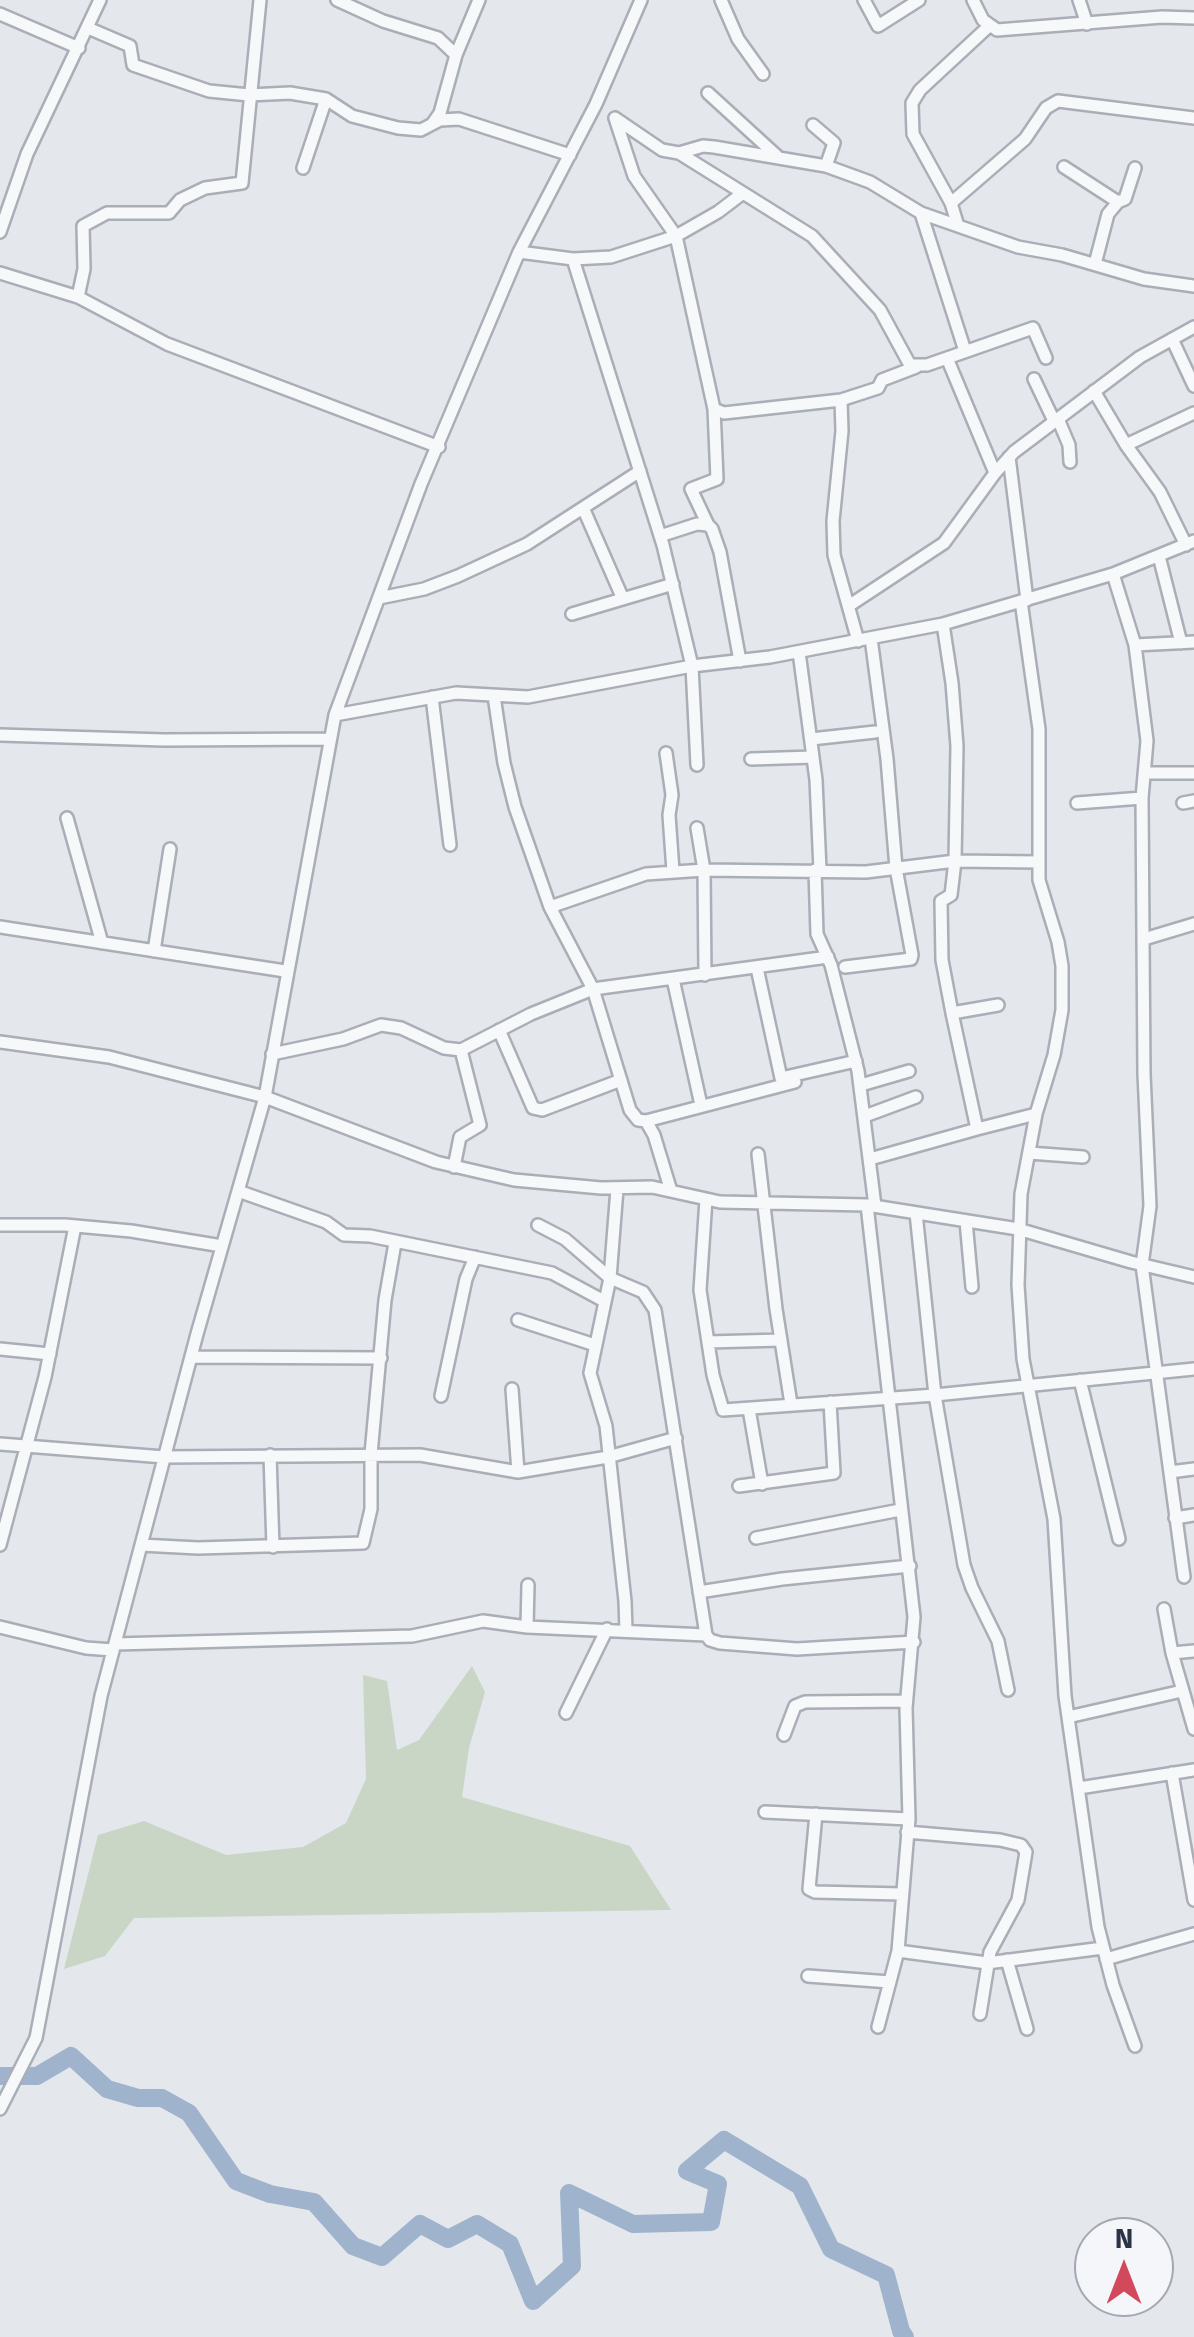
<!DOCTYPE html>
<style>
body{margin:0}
#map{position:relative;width:1194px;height:2337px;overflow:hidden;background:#e4e7ec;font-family:"Fira Sans",sans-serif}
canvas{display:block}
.north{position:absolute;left:1074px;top:2217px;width:100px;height:100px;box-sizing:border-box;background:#f4f6f9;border:2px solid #a4a8b1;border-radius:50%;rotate:0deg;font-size:28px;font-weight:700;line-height:40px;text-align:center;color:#2b3445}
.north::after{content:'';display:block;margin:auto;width:35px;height:45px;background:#d1495b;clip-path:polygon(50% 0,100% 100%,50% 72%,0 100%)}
</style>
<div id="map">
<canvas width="1194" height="2337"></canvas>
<div class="north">N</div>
</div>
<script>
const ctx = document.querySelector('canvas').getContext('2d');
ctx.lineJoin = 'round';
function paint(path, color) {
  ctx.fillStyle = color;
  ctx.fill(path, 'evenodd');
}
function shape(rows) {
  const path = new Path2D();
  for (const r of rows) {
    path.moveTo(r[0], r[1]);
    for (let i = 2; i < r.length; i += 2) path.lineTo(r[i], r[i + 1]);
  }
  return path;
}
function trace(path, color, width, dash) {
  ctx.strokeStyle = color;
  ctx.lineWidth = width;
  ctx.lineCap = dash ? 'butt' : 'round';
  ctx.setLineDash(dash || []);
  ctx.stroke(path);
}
const green = shape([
 [472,1666,485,1692,469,1748,462,1797,630,1846,671,1910,134,1918,105,1956,64,1969,98,1835,144,1821,226,1855,303,1847,346,1823,366,1779,363,1675,387,1681,397,1750,419,1740]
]);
const river = shape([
 [0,2076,37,2076,71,2056,107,2089,138,2098,162,2098,189,2113,236,2181,270,2194,314,2202,353,2246,382,2257,420,2224,448,2239,477,2224,510,2244,533,2301,572,2266,569,2193,633,2224,711,2222,718,2184,687,2171,724,2140,800,2186,831,2249,886,2275,901,2331,905,2337]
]);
const street = shape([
 [337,0,383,21,438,38,456,55,440,113,433,123],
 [721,0,738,39,763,74],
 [864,0,878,26,919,0],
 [973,0,983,20,997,30,1162,17,1194,18],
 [1079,0,1087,24],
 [0,14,79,48],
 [88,28,130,46,133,65,209,91,249,95,290,93,326,99,352,116,398,128,421,130,440,120,459,119,570,155],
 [456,55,479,0],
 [708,93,777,156],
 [615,118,634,176,676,236,714,409,724,413,841,400,842,431,833,521,834,555,858,641],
 [615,118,662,150,679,153,703,146,714,147,826,166,870,182,921,213,1018,247,1062,255,1144,279,1194,286],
 [813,125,834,143,826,166],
 [679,153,812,236,880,310,910,365,927,365,1033,328,1046,358],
 [1064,167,1118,202],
 [303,168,326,99],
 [951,203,1025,139,1046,108,1058,101,1194,118],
 [921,213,965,351],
 [958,226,951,203,913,134,912,103,920,90,988,27],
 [0,232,27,154,100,0],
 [519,252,573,259,611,257,676,236,718,212,743,193],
 [573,259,663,545,692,666,697,765],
 [1095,264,1108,214,1118,202,1125,199,1135,168],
 [0,273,78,297,167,344,439,447],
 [78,297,84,269,83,226,107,213,169,213,180,200,205,188,242,183,260,0],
 [1172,339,1194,386],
 [947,358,995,473],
 [1034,379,1054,421],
 [1094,391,1126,445,1160,492,1186,545],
 [841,400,878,388,882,380,916,367],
 [1058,419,1069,445,1070,462],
 [1126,445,1194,413],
 [1009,457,1027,600],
 [584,510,623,599],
 [708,525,691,489,717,479,714,409],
 [660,536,697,524,708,525,712,529,720,552,740,661],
 [1159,556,1181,643],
 [1113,574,1135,645,1147,741,1142,798,1144,1074,1150,1206,1142,1265,1184,1577],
 [379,598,424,589,458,576,527,544,640,471],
 [1021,601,1039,729,1039,880,1058,942,1062,966,1062,1010,1054,1055,1036,1114,1021,1194,1018,1285,1023,1359,1054,1519,1065,1696,1098,1927,1113,1985,1135,2046],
 [850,605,944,543,995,473,1014,452,1140,357,1194,327],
 [572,614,673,584],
 [1135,645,1194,642],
 [799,652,816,780,820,870],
 [494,696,504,763,515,807,550,907,593,989,630,1110,638,1120,646,1121,654,1135,671,1191],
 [432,697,450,845],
 [335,715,456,693,528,697,692,666,770,657,943,624,1113,574,1194,541],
 [0,735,164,740,329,739],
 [811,739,875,732],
 [666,753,672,795,669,815,673,871],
 [751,759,813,757],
 [1145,773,1194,773],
 [1077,803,1142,798],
 [1183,803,1194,801],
 [67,818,102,943],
 [697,828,704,870,705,975],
 [815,870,817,934,831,965,858,1071,875,1206],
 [550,907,646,874,704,870,866,872,955,861,957,746,952,683,943,624],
 [0,927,285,971],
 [1144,939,1194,924],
 [154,951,170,849],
 [845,967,911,959,912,955,896,868,887,759,871,638],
 [757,968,781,1078,856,1061],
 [673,979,701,1105],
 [952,1013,942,960,941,901,951,895,955,861,1038,862],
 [499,1030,533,1108,542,1110,621,1080],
 [0,1042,109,1057,265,1097,436,1162,514,1180,601,1188,652,1187,720,1202,867,1205,1018,1229,1131,1262,1194,1277],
 [272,1054,343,1039,381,1025,401,1028,444,1048,461,1050,531,1014,593,989,828,957],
 [861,1085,909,1071],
 [865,1116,916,1097],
 [646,1121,795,1082],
 [977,1129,1036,1114],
 [1029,1153,1083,1157],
 [758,1154,776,1309,791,1404],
 [870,1159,977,1129,952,1013,998,1005],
 [454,1167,460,1137,480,1125,461,1050],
 [617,1189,610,1278,643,1292,655,1310,706,1635,710,1640,720,1643,797,1649,914,1642],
 [238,1191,326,1222,344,1235,370,1236,552,1273,604,1301],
 [706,1199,700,1290,713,1375,723,1410,935,1395,1194,1369],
 [867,1205,914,1617,906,1708,909,1819,898,1951,878,2027],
 [916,1213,935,1395,964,1565,972,1588,998,1641,1008,1690],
 [966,1221,972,1287],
 [0,1225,65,1225,131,1231,222,1246],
 [538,1225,565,1239,610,1278,590,1373,606,1426,625,1601,626,1630],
 [518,1320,595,1345],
 [708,1342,781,1340],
 [0,1349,50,1354],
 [191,1357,381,1358],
 [1080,1380,1119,1539],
 [512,1389,518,1472],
 [441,1396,466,1279,475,1257],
 [749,1409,762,1484],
 [0,1444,164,1457,420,1455,518,1472,608,1457,676,1438],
 [270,1455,273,1547],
 [1170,1472,1194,1469],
 [739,1486,834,1473,830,1402],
 [1175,1518,1194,1515],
 [756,1538,900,1510],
 [0,1545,45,1377,75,1226],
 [141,1545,198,1548,363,1543,371,1509,371,1454,385,1300,395,1243],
 [699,1592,782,1579,910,1566],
 [1164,1609,1172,1653,1194,1729],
 [0,1627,86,1648,113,1650],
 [527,1627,528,1585],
 [115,1644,412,1636,483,1621,527,1627,706,1635],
 [1172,1653,1194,1651],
 [566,1713,607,1629],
 [1068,1717,1182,1691],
 [784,1735,795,1706,805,1702,906,1701],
 [1172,1773,1194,1900],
 [1079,1788,1194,1770],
 [765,1812,909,1819],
 [816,1814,809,1889,815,1892,902,1894],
 [907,1832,1000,1840,1021,1845,1026,1852,1018,1900,990,1952,980,2014],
 [898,1951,987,1963,1103,1948],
 [1106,1959,1194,1934],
 [1007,1960,1027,2029],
 [808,1976,890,1982],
 [0,2109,36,2038,101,1696,197,1334,265,1097,335,715,421,484,519,252,596,104,641,0]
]);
paint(green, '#c9d6c5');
trace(river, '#9fb4cc', 18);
trace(street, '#a9aeb7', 16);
trace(street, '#f7f8fa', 11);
</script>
